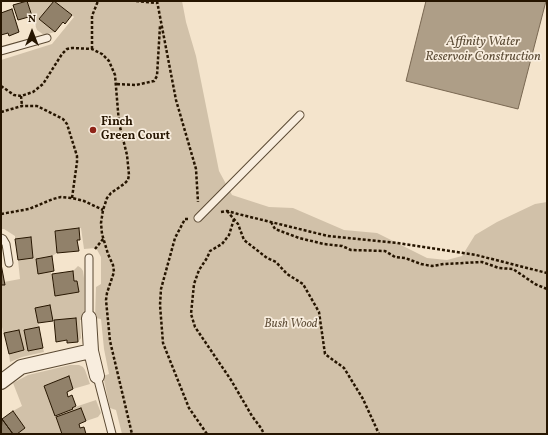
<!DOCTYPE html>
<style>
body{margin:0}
#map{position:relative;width:548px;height:435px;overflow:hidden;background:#f4e4cc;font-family:Vollkorn,serif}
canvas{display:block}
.frame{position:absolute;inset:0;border:2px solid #261500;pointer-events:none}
.north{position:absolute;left:12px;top:12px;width:40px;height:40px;-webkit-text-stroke:3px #f8edde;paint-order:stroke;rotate:0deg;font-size:11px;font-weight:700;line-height:16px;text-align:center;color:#261500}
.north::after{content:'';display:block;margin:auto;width:14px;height:18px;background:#261500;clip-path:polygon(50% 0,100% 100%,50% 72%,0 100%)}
</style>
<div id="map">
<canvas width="548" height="435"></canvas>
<div class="frame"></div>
<div class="north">N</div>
</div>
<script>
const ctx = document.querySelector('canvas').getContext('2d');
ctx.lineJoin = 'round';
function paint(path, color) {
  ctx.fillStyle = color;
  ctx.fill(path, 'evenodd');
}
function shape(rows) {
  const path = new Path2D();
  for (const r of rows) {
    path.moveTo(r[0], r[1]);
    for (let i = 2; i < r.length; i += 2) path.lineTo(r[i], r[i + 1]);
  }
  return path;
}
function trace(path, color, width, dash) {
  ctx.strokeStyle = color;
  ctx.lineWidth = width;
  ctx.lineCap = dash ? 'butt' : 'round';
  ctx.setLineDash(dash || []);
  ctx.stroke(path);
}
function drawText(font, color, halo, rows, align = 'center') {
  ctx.font = font + ' Vollkorn,serif';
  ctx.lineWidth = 3.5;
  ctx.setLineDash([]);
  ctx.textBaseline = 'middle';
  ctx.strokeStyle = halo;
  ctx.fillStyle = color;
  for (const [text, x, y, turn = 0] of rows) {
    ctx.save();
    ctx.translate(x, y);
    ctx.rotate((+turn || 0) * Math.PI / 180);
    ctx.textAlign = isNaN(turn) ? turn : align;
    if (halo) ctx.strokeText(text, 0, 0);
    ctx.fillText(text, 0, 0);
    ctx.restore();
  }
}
const green = shape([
 [27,1,54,1,39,19,55,32,44,35,37,30],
 [55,1,182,1,186,22,196,56,219,171,232,195,269,207,293,208,344,230,377,233,427,258,447,260,462,256,475,235,497,222,535,204,547,202,547,434,122,434,116,410,110,408,103,376,109,374,104,349,101,319,95,318,96,287,101,284,101,257,96,248,84,249,81,228,55,231,57,253,52,256,36,259,38,273,51,272,55,296,79,292,77,281,74,281,73,271,78,266,81,268,83,271,84,278,84,320,80,320,81,338,78,342,76,319,53,321,35,308,39,327,24,331,28,351,43,348,44,352,22,357,10,362,9,354,24,350,19,330,4,333,5,339,1,323,1,285,4,285,4,282,20,279,18,260,33,257,31,237,15,239,15,236,4,229,1,229,1,60,52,44,74,17],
 [70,365,79,365,83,367,85,370,90,384,73,389,69,376,44,386,55,415,73,409,72,408,96,400,101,413,98,417,86,421,81,408,56,417,62,434,17,434,25,428,13,411,22,406,13,383,28,375]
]);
const water = shape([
 [426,1,546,1,518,109,406,81,426,1]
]);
const building = shape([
 [27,1,32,16,18,20,13,5,27,1],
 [54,1,72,15,65,24,63,22,55,32,39,19,54,1],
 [12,9,19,32,9,36,8,33,1,35,1,13,12,9],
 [79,228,80,240,77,240,79,251,57,253,55,231,79,228],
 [31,237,33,258,18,260,15,239,31,237],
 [52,256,54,271,38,274,36,259,52,256],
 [1,264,5,285,1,285,1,264],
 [73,271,74,281,77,281,79,292,55,296,52,274,73,271],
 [50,305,53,321,38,323,35,308,50,305],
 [76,318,78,342,67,343,67,340,56,342,54,320,76,318],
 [39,327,43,348,28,351,24,330,39,327],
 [19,330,24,350,9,354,4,333,19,330],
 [69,376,73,389,67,392,68,397,72,395,76,406,72,408,73,409,55,416,44,386,69,376],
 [81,408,86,421,79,424,80,428,84,427,86,434,62,434,56,417,81,408],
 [13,411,25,428,17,434,13,434,2,419,13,411],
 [2,419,13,434,1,434,2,419]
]);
const path = shape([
 [136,1,157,3],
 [157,1,176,100,196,169,198,202],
 [92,49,92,16,98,1],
 [117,84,136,85,154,81,157,76,160,26],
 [1,86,14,95,21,96,33,92,43,84,62,54,67,49,72,48,92,49,102,54,109,61,115,75,119,123,127,155,129,175,128,180,124,184,111,193,107,198,103,210,101,223,102,234,108,254,113,265,114,272,107,293,106,300,110,341,132,434],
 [21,96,22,106],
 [1,112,22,106,37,106,63,119,67,124,77,156,77,162,72,198],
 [227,211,238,224,244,240,267,258,276,262,287,274,303,284,319,312,325,354,344,368,363,399,379,434],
 [221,212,227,211,238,214,328,236,397,243,476,255,547,273],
 [1,214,29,209,53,199,61,197,72,198,84,201,103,210],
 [188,219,185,219,175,238,161,289,160,305,163,343,189,408,207,434],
 [234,219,229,235,222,244,210,251,207,258,199,270,194,284,191,314,195,327,231,380,252,416,261,428,264,434],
 [271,222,275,229,299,238,324,244,342,246,351,250,385,251,395,257,405,258,421,264,432,266,444,264,482,262,499,268,513,269,535,284,547,289],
 [95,249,103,239]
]);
const lane = shape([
 [1,51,47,38],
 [198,218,300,115],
 [1,238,3,239,6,244,9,263],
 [89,258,89,318],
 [97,376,112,434]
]);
const street = shape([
 [89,318,91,351,97,376],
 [1,382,21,367,91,351]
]);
const markers = [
 [93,130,4,"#8f2418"]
];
const poiNames = [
 ["Finch",101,123],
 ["Green Court",101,137]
];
const parkNames = [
 ["Bush Wood",291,325]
];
const waterNames = [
 ["Affinity Water",483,43],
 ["Reservoir Construction",483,58]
];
paint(green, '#d1c1a9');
paint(water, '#ae9e87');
trace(water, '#786751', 1);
paint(building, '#91816a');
trace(building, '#261500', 1);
trace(lane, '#5a4933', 9);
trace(street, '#5a4933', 16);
trace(path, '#261500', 2.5, [3, 2]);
trace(lane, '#f8edde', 7);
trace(street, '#f8edde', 14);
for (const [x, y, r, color] of markers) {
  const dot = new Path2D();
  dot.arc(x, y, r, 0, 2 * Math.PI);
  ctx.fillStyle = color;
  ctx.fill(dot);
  trace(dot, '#f8edde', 1.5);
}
drawText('bold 12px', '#261500', '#f8edde', poiNames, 'left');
drawText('italic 12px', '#62513b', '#f8edde', parkNames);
drawText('italic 13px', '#5c4c36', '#f8edde', waterNames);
</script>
